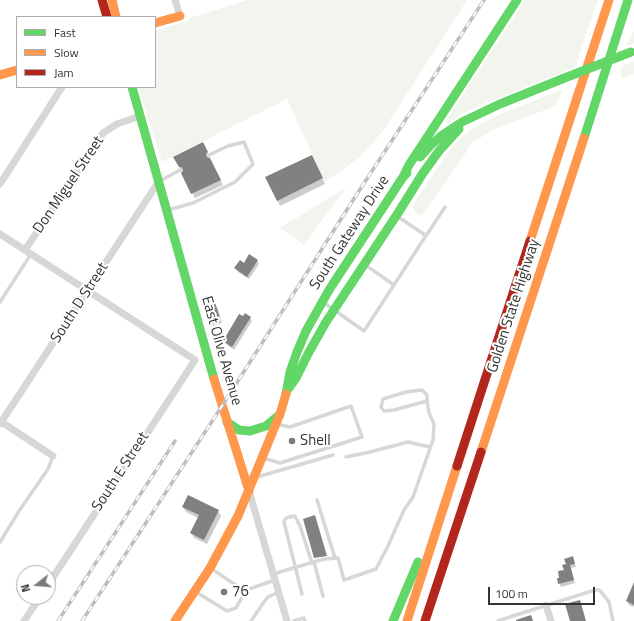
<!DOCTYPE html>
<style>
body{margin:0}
#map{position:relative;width:634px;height:621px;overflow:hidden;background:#fff;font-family:"Titillium Web",sans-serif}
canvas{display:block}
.legend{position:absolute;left:16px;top:16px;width:140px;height:72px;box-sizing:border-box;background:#fff;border:1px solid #adadad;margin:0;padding:5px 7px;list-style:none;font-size:12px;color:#333}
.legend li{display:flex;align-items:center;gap:8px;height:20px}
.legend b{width:20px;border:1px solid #adadad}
.north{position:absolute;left:16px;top:565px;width:40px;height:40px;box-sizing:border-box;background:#fff;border:1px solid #adadad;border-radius:50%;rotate:253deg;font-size:11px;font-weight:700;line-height:16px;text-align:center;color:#333}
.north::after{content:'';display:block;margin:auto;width:14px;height:18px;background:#7a7a7a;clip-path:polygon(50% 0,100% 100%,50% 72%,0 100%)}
.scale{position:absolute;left:488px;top:587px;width:107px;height:18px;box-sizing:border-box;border:2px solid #333;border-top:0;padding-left:5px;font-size:12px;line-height:14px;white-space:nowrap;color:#333;-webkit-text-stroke:3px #fff;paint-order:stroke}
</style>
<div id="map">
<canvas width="634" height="621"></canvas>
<ul class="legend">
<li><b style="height:5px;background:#63d668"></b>Fast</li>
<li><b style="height:5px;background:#ff974d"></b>Slow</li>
<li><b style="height:5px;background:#b3261e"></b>Jam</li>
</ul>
<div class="north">N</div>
<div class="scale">100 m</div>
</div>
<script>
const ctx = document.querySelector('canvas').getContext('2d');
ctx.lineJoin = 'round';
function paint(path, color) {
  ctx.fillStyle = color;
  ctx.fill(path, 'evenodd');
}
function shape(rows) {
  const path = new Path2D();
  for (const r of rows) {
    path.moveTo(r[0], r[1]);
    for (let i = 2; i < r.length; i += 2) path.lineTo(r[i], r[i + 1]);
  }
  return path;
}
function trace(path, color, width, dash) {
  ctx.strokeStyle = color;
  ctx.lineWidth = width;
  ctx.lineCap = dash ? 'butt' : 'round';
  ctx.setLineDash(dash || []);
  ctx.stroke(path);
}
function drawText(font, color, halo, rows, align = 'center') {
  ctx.font = font + ' "Titillium Web",sans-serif';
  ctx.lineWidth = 4;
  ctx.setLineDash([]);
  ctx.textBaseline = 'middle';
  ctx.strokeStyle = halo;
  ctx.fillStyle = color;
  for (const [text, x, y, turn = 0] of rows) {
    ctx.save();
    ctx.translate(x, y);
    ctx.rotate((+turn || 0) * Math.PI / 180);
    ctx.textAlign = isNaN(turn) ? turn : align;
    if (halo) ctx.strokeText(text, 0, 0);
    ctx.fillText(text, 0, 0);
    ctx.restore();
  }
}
const green = shape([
 [247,0,467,0,383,131,359,158,325,182,287,99,162,162,138,87,155,87,155,31,189,20,190,18],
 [525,0,598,0,579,54,576,67,481,105,464,113,448,124,445,122],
 [634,31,634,43,625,47],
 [634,61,634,74,621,79,622,66],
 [562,90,556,106,497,128,473,142,422,216,416,213,412,206,446,155,461,137,473,128,488,120,503,113],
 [347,187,304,245,280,228]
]);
const shadow = shape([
 [205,148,223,185,195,198,179,167],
 [314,161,325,184,280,206,266,178],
 [257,261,259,264,249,279,238,272,236,268,244,264],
 [215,304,218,309,222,323,213,326,210,321,206,310],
 [250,317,252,321,234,350,226,344,224,341],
 [183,507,218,511,221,516,207,544,194,538,191,533,198,518,186,512],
 [574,561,576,567,571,568,575,583,561,587,558,579,561,578,565,570,564,566],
 [634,590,634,606,633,607,629,605,627,601]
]);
const building = shape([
 [203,142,208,152,206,154,206,156,208,158,210,158,221,180,191,194,181,173,183,171,183,169,181,167,179,167,173,157],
 [312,155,323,178,277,201,265,177],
 [249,254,258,260,247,277,234,268,240,260,244,263],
 [215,303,220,318,209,321,205,309,208,308,207,306],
 [245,313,251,317,232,347,223,341,239,314,243,316],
 [188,495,219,510,204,540,190,533,199,515,182,507],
 [315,515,327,556,314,558,303,519],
 [573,556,575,564,570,565,574,580,558,584,557,578,559,578,558,571,564,570,562,565,566,564,564,559],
 [634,582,634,605,626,601],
 [580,600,586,621,570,621,565,604],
 [531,615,533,621,516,621,516,620]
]);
const lane = shape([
 [160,181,180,170],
 [168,210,193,203,235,182,253,164,244,142,228,146,209,155],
 [397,216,425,235,428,233,445,207],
 [394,285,427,234],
 [0,302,31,254],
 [323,302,364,331,394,285,364,264],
 [346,457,370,452,408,442,430,447],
 [263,458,280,463,362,437,351,406,290,427,277,424],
 [257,477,333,455],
 [317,500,335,558],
 [0,542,19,511,48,469,53,456],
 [314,562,323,596],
 [212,569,240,588,246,590,275,580],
 [273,574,324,559,338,558,344,580,376,569,387,548,404,510,413,497,433,440,434,424,429,413,427,401,427,395,422,390,406,392,383,399,381,407,384,411,394,410,427,401],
 [196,592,227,611,236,608,246,590],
 [302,594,284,522,285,519,289,517,295,516,300,526,312,563],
 [251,621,264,602,268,597,279,592],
 [294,621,304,618,305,621],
 [498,621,516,615,595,590,599,590,602,593,609,602,613,621]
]);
const street = shape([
 [175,0,180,16],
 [0,184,62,87],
 [0,234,195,360],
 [25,250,103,133,117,124,140,116],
 [0,421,53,456],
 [0,424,159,181],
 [249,491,287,621],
 [48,585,195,360],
 [546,605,551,621],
 [24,621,40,597]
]);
const fast = shape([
 [132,87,214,379],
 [584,138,628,0],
 [420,157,430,146,441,136,462,122,500,104,562,79],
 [403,177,409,165,517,0],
 [289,388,296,378,309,352,326,322,398,213,423,173,439,151,459,129],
 [286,394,290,372,297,352,306,331,329,290,403,177,407,173],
 [227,422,239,430,250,431,266,426,278,416],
 [393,621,418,562]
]);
const slow = shape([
 [112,0,116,17],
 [155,23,180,16],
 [0,75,17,70],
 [530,241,609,0],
 [214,379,249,491],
 [481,452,584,138],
 [175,621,210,568,238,516,280,414,286,394],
 [407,621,457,466]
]);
const jam = shape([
 [102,0,107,17],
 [457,466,530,241],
 [425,621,481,452]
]);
const rail = shape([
 [58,621,175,441],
 [82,621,222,406,355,197,484,0]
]);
const fastBridge = shape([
 [562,79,631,52]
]);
const markers = [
 [292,441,4,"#7a7a7a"],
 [224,592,4,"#7a7a7a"]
];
const streetNames = [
 ["Don Miguel Street",69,185,-56],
 ["South Gateway Drive",350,233,-57],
 ["South D Street",80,303,-57],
 ["Golden State Highway",514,306,-72],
 ["East Olive Avenue",221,351,74],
 ["South E Street",121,472,-57]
];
const poiNames = [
 ["Shell",300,441],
 ["76",232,592]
];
paint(green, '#f1f5ed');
paint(shadow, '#0003');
paint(building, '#818181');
trace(lane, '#d7d7d7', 3.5);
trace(street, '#d7d7d7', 7);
trace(fast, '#63d668', 9);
trace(slow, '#ff974d', 9);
trace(jam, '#b3261e', 9);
trace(rail, '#bebebe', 3.5);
trace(rail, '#fff', 2, [6]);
trace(fastBridge, '#63d668', 9);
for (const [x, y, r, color] of markers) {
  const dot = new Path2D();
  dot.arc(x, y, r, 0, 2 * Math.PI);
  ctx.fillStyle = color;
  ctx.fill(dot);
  trace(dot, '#fff', 1.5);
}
drawText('15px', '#333', '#fff', streetNames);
drawText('15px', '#333', '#fff', poiNames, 'left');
</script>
